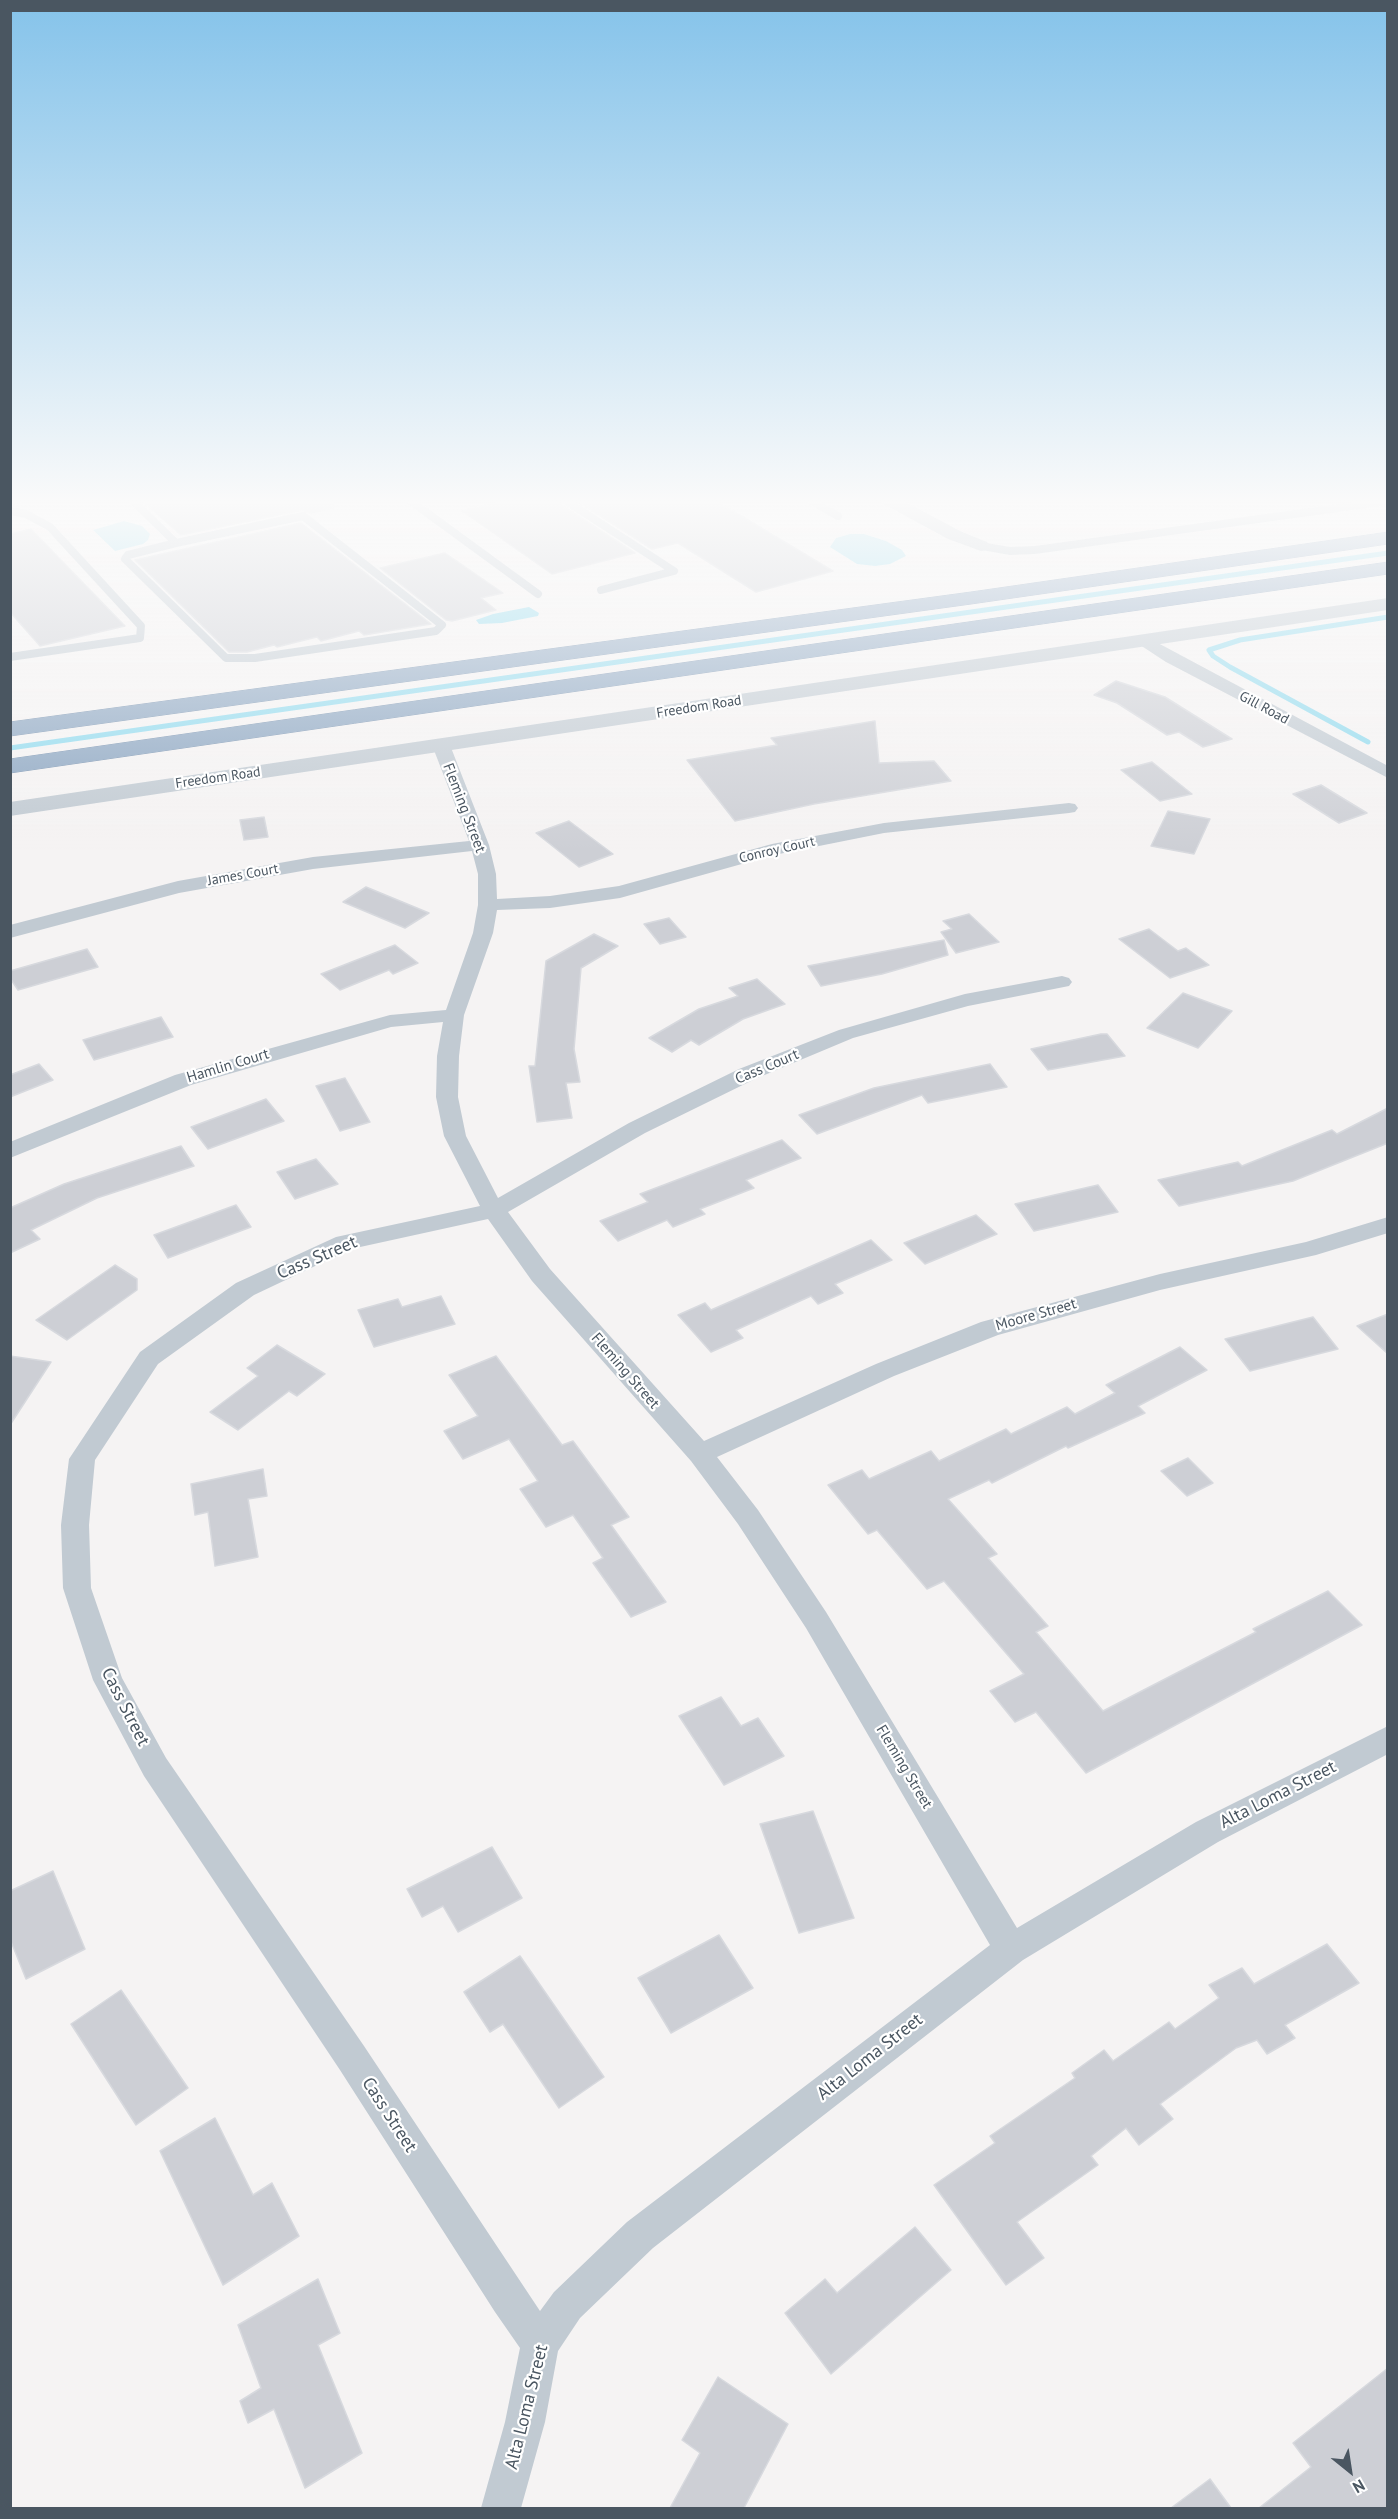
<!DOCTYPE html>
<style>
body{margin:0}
#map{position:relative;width:1398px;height:2519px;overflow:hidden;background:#f5f3f3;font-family:"PT Sans",sans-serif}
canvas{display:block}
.frame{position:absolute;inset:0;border:12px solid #4a5661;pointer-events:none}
.north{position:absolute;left:1320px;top:2441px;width:60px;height:60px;-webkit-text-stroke:4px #fff;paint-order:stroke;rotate:150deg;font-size:16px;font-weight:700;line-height:24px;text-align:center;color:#4a5661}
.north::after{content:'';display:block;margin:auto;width:21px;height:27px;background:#4a5661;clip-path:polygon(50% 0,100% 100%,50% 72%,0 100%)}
</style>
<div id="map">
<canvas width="1398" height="2519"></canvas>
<div class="frame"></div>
<div class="north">N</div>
</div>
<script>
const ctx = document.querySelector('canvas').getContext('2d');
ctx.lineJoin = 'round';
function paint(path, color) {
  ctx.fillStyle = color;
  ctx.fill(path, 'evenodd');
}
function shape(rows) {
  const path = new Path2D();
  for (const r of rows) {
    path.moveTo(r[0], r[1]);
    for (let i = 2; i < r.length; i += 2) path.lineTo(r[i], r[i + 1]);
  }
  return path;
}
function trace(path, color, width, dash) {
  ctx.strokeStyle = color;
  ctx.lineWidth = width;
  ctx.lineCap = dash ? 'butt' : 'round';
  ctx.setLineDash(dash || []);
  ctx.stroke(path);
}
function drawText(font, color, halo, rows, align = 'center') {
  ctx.font = font + ' "PT Sans",sans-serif';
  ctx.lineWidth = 4.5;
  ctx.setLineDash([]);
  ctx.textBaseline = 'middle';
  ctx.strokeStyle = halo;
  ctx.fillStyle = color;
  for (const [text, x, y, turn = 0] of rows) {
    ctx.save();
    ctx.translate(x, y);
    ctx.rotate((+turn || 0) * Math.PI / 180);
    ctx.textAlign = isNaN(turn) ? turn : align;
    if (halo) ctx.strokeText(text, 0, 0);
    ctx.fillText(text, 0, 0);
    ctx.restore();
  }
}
const water = shape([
 [124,521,142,526,150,534,148,540,143,544,115,551,93,530],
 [850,534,864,534,886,541,902,550,906,556,890,564,875,566,857,564,830,547,836,538],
 [529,607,539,613,538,616,502,623,479,624,476,620,493,614]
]);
const stream = shape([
 [1368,742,1230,667,1213,656,1209,650,1240,640,1388,617],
 [10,748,1388,553]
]);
const building = shape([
 [140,499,332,499,333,508,310,513,302,510,181,535,140,499],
 [512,499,557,499,560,504,635,553,552,574,462,511,512,499],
 [574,499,713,499,833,571,756,592,678,543,652,549,574,499],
 [301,523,431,624,364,635,359,631,321,641,317,637,277,647,274,645,247,652,229,652,135,560,301,523],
 [31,529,125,626,40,646,10,612,10,534,31,529],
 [445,553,503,593,481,598,496,610,452,621,446,620,380,568,445,553],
 [1116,681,1165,697,1232,739,1203,747,1179,732,1167,735,1117,703,1094,695,1116,681],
 [875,721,879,763,934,761,951,781,814,804,735,821,687,760,777,745,771,738,875,721],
 [1152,762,1192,794,1160,801,1121,770,1152,762],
 [1321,785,1367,813,1339,823,1293,794,1321,785],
 [1168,811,1210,819,1194,854,1151,846,1168,811],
 [264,817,268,837,244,840,240,820,264,817],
 [569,821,613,854,579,867,536,833,569,821],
 [366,887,429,913,405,928,343,902,366,887],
 [969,914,999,942,956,953,941,932,952,929,943,921,969,914],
 [669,918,686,937,660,944,644,924,669,918],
 [1149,929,1178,951,1186,948,1209,965,1170,978,1119,939,1149,929],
 [594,934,618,946,581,968,574,1049,580,1082,566,1083,572,1118,537,1122,529,1066,535,1066,546,961,594,934],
 [944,940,948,955,882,974,821,986,808,966,944,940],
 [395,945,418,963,393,974,389,970,340,990,321,974,395,945],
 [87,949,98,967,18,990,10,978,10,971,87,949],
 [757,979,785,1004,743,1019,699,1045,691,1040,672,1052,649,1038,699,1009,738,996,729,988,757,979],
 [1183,993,1232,1011,1198,1048,1147,1028,1183,993],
 [161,1017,173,1037,94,1060,83,1040,161,1017],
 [1101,1034,1107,1034,1125,1056,1048,1070,1031,1049,1101,1034],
 [39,1064,53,1080,10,1097,10,1075,39,1064],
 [990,1064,1007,1087,928,1103,922,1095,817,1134,799,1115,874,1088,990,1064],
 [345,1078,370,1122,340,1131,316,1086,345,1078],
 [266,1099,284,1121,208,1149,191,1127,266,1099],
 [1388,1108,1388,1143,1293,1181,1179,1206,1158,1180,1238,1162,1242,1166,1332,1130,1337,1134,1388,1108],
 [782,1140,801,1158,746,1180,754,1188,700,1209,705,1214,673,1227,667,1220,618,1241,600,1221,648,1202,640,1194,782,1140],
 [181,1146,194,1166,97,1198,31,1230,40,1239,10,1253,10,1208,64,1184,181,1146],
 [316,1159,338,1184,295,1199,277,1172,316,1159],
 [1098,1185,1118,1212,1034,1231,1015,1204,1098,1185],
 [236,1205,251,1227,168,1258,154,1235,236,1205],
 [976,1215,997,1234,925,1264,904,1243,976,1215],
 [871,1240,892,1260,835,1284,843,1293,818,1304,811,1296,736,1330,743,1338,711,1352,678,1315,705,1303,711,1310,871,1240],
 [115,1265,137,1279,137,1290,67,1340,36,1320,115,1265],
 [441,1296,455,1324,374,1347,358,1310,398,1299,402,1307,441,1296],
 [1388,1314,1388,1354,1357,1326,1388,1314],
 [1313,1317,1338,1349,1250,1371,1225,1339,1313,1317],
 [277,1345,325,1374,297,1396,289,1391,238,1430,210,1412,258,1376,247,1368,277,1345],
 [1180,1347,1207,1370,1138,1406,1145,1413,1068,1448,1066,1446,992,1483,989,1480,948,1499,997,1554,988,1558,1048,1626,1036,1632,1103,1711,1256,1632,1253,1629,1328,1591,1362,1625,1086,1773,1036,1712,1015,1722,990,1691,1024,1674,944,1581,927,1589,877,1530,868,1534,828,1485,862,1470,869,1479,931,1451,939,1461,1006,1429,1011,1434,1067,1407,1075,1414,1115,1393,1106,1385,1180,1347],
 [10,1356,51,1362,10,1425,10,1356],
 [496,1356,562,1445,573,1441,629,1517,611,1525,666,1602,631,1617,593,1563,603,1558,573,1515,546,1527,520,1489,538,1481,509,1439,463,1459,444,1431,478,1416,449,1375,496,1356],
 [1188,1458,1213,1483,1187,1496,1161,1471,1188,1458],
 [263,1469,267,1496,248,1499,258,1557,215,1566,208,1512,195,1515,191,1484,263,1469],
 [721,1697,741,1726,758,1718,784,1756,724,1785,679,1716,721,1697],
 [813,1811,854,1918,799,1933,760,1824,813,1811],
 [492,1847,522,1898,458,1932,443,1906,422,1917,407,1889,492,1847],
 [53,1871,85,1949,26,1979,10,1939,10,1891,53,1871],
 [719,1935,753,1988,671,2033,638,1978,719,1935],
 [1327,1944,1359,1983,1285,2025,1295,2038,1267,2054,1257,2040,1236,2048,1160,2104,1173,2119,1139,2145,1126,2128,1091,2156,1098,2165,1017,2222,1044,2258,1006,2285,934,2185,995,2143,990,2136,1075,2078,1072,2073,1104,2050,1113,2061,1169,2022,1175,2029,1219,1998,1209,1985,1242,1968,1254,1984,1327,1944],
 [520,1956,604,2077,559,2108,503,2024,490,2032,464,1992,520,1956],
 [121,1990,188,2088,136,2125,71,2024,121,1990],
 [215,2118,253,2195,272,2183,299,2236,223,2285,160,2151,215,2118],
 [915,2227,951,2270,831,2374,785,2313,825,2279,837,2293,915,2227],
 [318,2279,340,2333,318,2345,362,2453,305,2488,274,2409,248,2423,240,2401,261,2388,238,2325,318,2279],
 [1388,2368,1388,2508,1259,2508,1311,2467,1293,2443,1388,2368],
 [718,2377,788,2424,744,2508,670,2508,700,2453,682,2440,718,2377],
 [1210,2479,1231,2508,1171,2508,1210,2479]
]);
const service = shape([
 [131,499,176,543],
 [408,499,538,594],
 [563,499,674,571,601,590],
 [808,499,838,516],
 [10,511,26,514,50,527,141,626,140,638,10,657],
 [303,516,442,625,436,631,255,658,226,658,125,559,128,555,176,543,303,516]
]);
const minor = shape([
 [1374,499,1388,499,1388,505,1035,554,1010,555,976,549,974,546,981,542,1010,547,1035,546,1374,499],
 [1143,635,1388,766,1388,778,1166,662,1137,643,1135,640,1137,637,1143,635],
 [441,740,447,741,450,745,489,845,496,874,497,899,550,896,619,886,772,844,884,823,1069,803,1075,804,1078,808,1075,812,1069,813,884,833,774,855,620,898,550,908,497,910,493,933,464,1015,459,1056,458,1097,466,1136,498,1198,629,1123,739,1069,839,1030,965,994,1062,976,1069,978,1072,982,1069,986,968,1006,853,1038,755,1079,645,1133,508,1212,550,1269,704,1441,876,1364,981,1322,1160,1274,1306,1242,1388,1217,1388,1233,1316,1255,1160,1290,998,1335,894,1376,717,1457,758,1510,826,1612,1017,1928,1196,1822,1388,1726,1388,1754,1218,1842,1023,1960,653,2248,580,2318,558,2351,545,2422,521,2508,481,2508,505,2422,520,2348,495,2312,340,2070,144,1776,93,1680,63,1588,61,1525,69,1459,140,1352,236,1283,336,1237,480,1206,444,1136,436,1097,437,1056,443,1022,391,1027,191,1085,10,1158,10,1142,175,1075,390,1015,446,1010,473,933,478,905,478,874,472,851,313,869,179,893,10,938,10,925,178,881,313,857,469,841,432,745,435,741,441,740],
 [488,1219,532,1281,691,1461,738,1524,806,1628,990,1945,627,2222,554,2292,540,2311,364,2046,166,1758,122,1678,91,1588,89,1525,95,1460,158,1364,254,1295,351,1249,488,1219]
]);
const tertiary = shape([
 [10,499,24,499,21,503,10,505,10,499],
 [879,499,900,499,960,531,987,542,990,546,987,550,981,551,948,539,882,503,879,499],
 [1388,598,1388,610,10,816,10,802,1388,598]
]);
const motorway = shape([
 [1388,532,1388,544,971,604,10,736,10,722,971,592,1388,532],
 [1388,562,1388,574,10,773,10,759,1388,562]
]);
const farStreetnames = [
 ["Freedom Road",699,707,-9],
 ["Gill Road",1264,708,28],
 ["Freedom Road",218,778,-8],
 ["Conroy Court",777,850,-13],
 ["James Court",243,875,-10]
];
const streetNames = [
 ["Fleming Street",464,808,69],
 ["Hamlin Court",228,1066,-17],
 ["Cass Court",767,1067,-23],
 ["Moore Street",1036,1315,-16],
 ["Fleming Street",625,1371,49],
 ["Fleming Street",904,1767,59]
];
const nearStreetnames = [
 ["Cass Street",317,1258,-23],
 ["Cass Street",125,1707,63],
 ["Alta Loma Street",1278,1795,-27],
 ["Alta Loma Street",870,2057,-38],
 ["Cass Street",389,2115,57],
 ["Alta Loma Street",527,2407,-76]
];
paint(water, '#90daee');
trace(stream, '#90daee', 5);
paint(building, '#cdcfd5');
trace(building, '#d7d9de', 1.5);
trace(motorway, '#7690ad', 1);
trace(service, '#c1cad2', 8);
paint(minor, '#c1cad2');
paint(tertiary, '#c1cad2');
paint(motorway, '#8ba5c1');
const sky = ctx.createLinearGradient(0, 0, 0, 851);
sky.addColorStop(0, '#85c3ea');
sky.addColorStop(0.59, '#fafafa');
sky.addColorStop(1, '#fafafa00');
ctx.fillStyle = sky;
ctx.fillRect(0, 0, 1398, 851);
drawText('14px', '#4a5661', '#fff', farStreetnames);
drawText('15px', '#4a5661', '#fff', streetNames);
drawText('18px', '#4a5661', '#fff', nearStreetnames);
</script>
